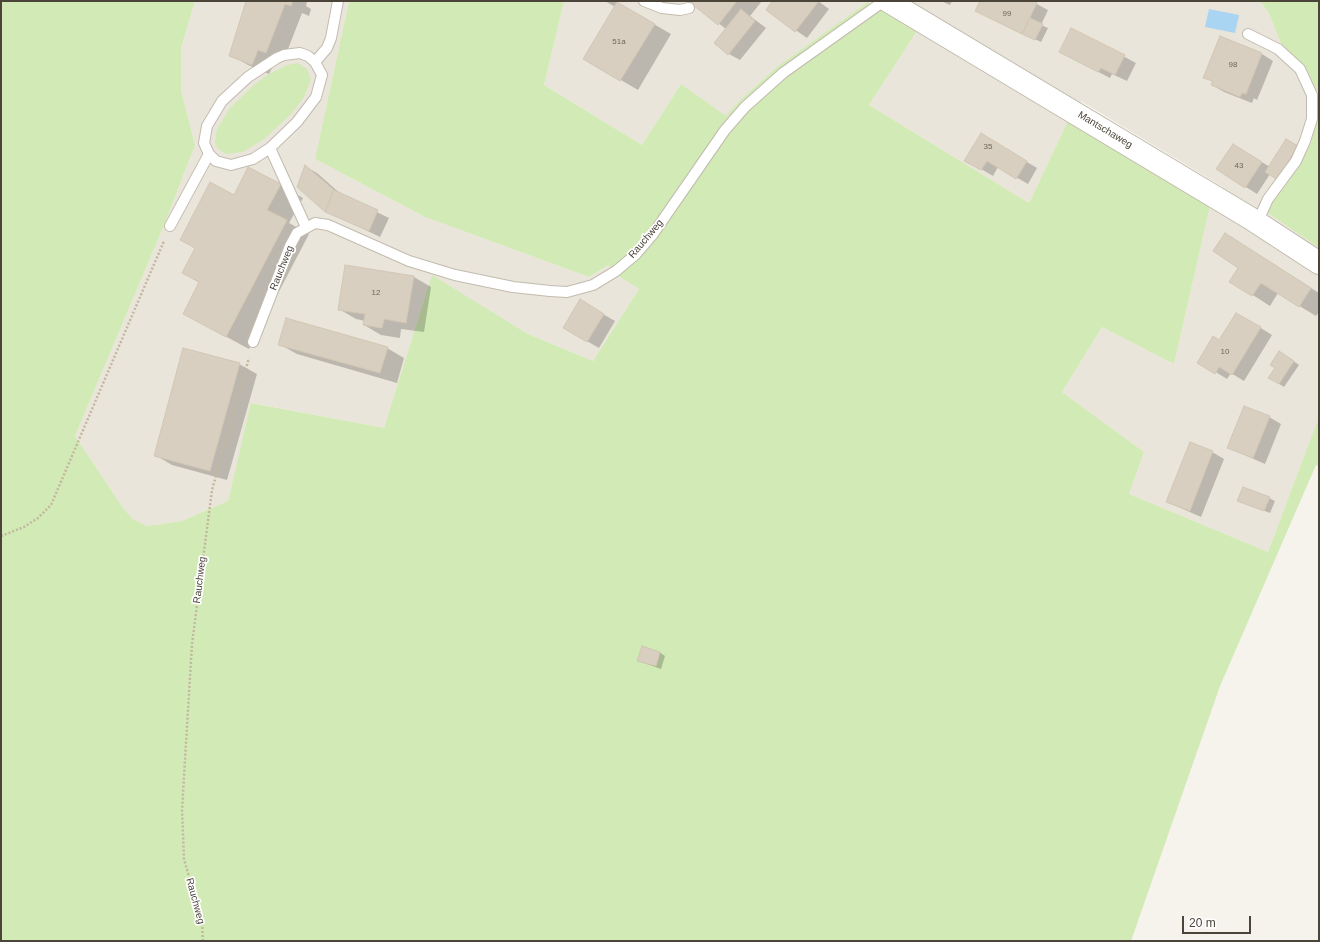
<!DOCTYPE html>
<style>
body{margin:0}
#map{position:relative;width:1320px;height:942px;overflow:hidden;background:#f6f3ec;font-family:Arial,sans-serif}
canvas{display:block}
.frame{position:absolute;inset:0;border:2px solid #4b4439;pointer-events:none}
.scale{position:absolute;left:1182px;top:916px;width:69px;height:18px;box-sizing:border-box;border:2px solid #4b4439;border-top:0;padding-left:5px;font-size:12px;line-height:14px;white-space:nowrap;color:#4b4439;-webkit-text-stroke:3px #fff;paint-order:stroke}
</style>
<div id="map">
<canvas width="1320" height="942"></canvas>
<div class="frame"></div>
<div class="scale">20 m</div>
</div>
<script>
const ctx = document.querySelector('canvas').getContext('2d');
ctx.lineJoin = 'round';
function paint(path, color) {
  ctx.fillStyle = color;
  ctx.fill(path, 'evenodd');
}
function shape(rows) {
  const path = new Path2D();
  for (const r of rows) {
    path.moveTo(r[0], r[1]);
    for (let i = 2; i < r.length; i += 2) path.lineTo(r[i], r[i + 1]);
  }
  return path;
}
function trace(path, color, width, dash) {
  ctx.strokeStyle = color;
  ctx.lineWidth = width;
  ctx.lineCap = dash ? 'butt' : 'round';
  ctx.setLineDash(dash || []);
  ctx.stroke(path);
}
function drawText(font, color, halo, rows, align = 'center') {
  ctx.font = font + ' Arial,sans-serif';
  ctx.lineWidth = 3.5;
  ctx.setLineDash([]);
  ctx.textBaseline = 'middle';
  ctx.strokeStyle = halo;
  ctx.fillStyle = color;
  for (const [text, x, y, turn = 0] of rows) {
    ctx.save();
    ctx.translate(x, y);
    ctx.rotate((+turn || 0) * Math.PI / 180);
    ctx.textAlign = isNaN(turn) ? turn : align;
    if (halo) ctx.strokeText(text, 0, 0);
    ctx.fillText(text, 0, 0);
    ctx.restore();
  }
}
const residential = shape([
 [195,1,349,1,315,159,425,217,589,277,608,265,620,277,639,289,593,361,528,334,432,276,384,428,252,403,228,501,182,521,147,526,133,519,123,508,75,436,165,223,195,145,181,90,181,48],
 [564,1,867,1,868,2,778,66,739,101,726,117,681,84,642,145,544,85],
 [887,1,1260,1,1269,13,1281,44,1305,66,1318,93,1317,119,1311,143,1301,163,1273,202,1268,213,1319,248,1319,423,1317,423,1268,552,1129,494,1144,452,1062,392,1102,327,1174,364,1210,206,1223,187,1081,101,1068,121,1029,203,869,105,917,31]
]);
const green = shape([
 [1,1,195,1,181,48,181,90,195,145,165,223,75,436,123,508,133,519,147,526,182,521,228,501,251,403,384,428,432,275,528,334,593,361,639,289,620,277,608,265,589,277,425,217,315,159,349,1,564,1,544,85,642,145,681,84,726,116,739,101,778,66,868,2,917,31,869,105,1029,203,1068,121,1210,206,1174,364,1102,327,1062,392,1144,452,1129,494,1268,552,1317,422,1319,423,1319,466,1316,465,1220,686,1131,941,1,941],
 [1260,1,1319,1,1319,248,1268,213,1273,202,1301,163,1311,143,1317,119,1318,93,1305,66,1281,44,1269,13],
 [298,63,307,69,311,80,304,97,290,115,264,139,243,152,226,154,217,148,215,142,217,129,230,108,254,85,269,74,287,65]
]);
const water = shape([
 [1209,9,1239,15,1235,33,1205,27]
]);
const shadow = shape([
 [247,1,307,1,306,6,311,9,309,16,302,13,283,62,276,60,269,74,248,65,231,55],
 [605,1,619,1,617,3,671,34,638,90,585,59,615,7],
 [690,1,762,1,750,16,766,28,740,60,729,54,726,29],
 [774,1,818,1,829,9,807,38,767,10],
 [941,1,952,1,950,5],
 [981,1,1031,1,1048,10,1041,25,1048,28,1041,42,988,17],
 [1072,29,1136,63,1127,81,1112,74,1110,78,1060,52],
 [1220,38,1262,54,1273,61,1257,100,1254,98,1252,103,1224,92,1212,85,1213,82,1204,77],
 [1286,140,1303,150,1284,182,1270,174,1257,194,1218,169,1245,152,1270,167],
 [992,141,1037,168,1028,184,998,167,993,176,966,160],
 [306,167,317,173,342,195,389,218,380,237,326,211],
 [280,185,303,198,289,223,309,234,249,349,184,314,200,283,183,273,234,196],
 [1225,234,1319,293,1319,312,1316,316,1278,293,1270,306,1231,281,1240,267],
 [346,266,414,277,431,287,424,332,401,329,400,338,381,335,364,325,365,321,356,319,339,309],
 [580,301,615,321,599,348,564,328],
 [1248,320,1272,335,1244,381,1231,373,1227,379,1199,362,1220,342],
 [279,344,387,348,404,358,397,383,297,354],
 [1285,355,1299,365,1284,387,1270,378],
 [239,364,257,374,227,480,172,465,155,455],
 [1269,417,1281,424,1265,464,1229,448],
 [1212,452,1224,459,1201,517,1167,502],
 [1269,498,1275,501,1270,513,1239,501],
 [659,652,665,656,661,669,638,661]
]);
const building = shape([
 [246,1,293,1,291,6,285,4,266,53,258,50,252,65,229,56,246,1],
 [688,1,737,1,718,25,688,1],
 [772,1,817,1,818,2,795,32,766,10,772,1],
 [980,1,1034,1,1037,3,1022,34,975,11,980,1],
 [617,2,655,24,620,81,583,59,617,2],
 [741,9,755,21,728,55,714,43,741,9],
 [1030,18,1043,24,1035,40,1022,34,1030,18],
 [1071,28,1125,55,1115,75,1101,68,1098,72,1059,52,1071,28],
 [1220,36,1262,53,1246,94,1242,93,1240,97,1211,85,1213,81,1203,78,1220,36],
 [981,133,1027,161,1016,179,987,161,981,170,964,161,981,133],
 [1286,139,1298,146,1278,180,1265,172,1286,139],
 [1233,144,1262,162,1245,188,1216,169,1233,144],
 [305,165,334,190,325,212,297,187,305,165],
 [248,167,281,184,267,210,287,220,226,337,183,314,199,282,182,273,195,248,180,240,210,182,234,195,248,167],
 [334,190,378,210,369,231,325,212,334,190],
 [1225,233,1311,288,1299,307,1261,283,1252,296,1229,282,1238,268,1213,251,1225,233],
 [345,265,414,276,406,323,384,319,382,328,363,325,365,314,338,310,345,265],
 [580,299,604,314,587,342,563,328,580,299],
 [1236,313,1261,327,1232,375,1219,367,1215,374,1197,363,1213,336,1219,340,1236,313],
 [286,318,388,347,380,373,278,345,286,318],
 [183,348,240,363,210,471,154,456,183,348],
 [1279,351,1294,361,1279,384,1268,378,1275,368,1270,365,1279,351],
 [1244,406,1270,416,1253,458,1227,448,1244,406],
 [1190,442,1213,451,1190,511,1166,502,1190,442],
 [1243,487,1270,497,1264,511,1237,501,1243,487],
 [642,646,660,652,656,666,637,661,642,646]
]);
const path = shape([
 [1,536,24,527,38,518,51,505,164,241],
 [203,941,202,922,184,859,182,810,192,644,212,490,249,358]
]);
const service = shape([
 [644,1,662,8,680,10,689,8],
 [1248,34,1278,49,1300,69,1312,95,1312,119,1305,141,1296,161,1268,199,1257,223],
 [315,62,327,48,331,38,338,1],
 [270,148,306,227],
 [170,226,209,154,204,143,207,126,222,101,248,77,277,58,284,55,300,53,308,56,315,62,322,75,316,97,297,122,270,148,253,159,231,165,216,161,209,154],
 [253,342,290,246,297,233,315,223,328,225,409,261,455,275,513,287,550,291,567,292,593,285,616,271,635,255,653,234,725,130,745,107,783,73,884,1]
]);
const tertiary = shape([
 [888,1,1250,218,1319,263]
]);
const numberNames = [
 ["99",1007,14],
 ["51a",619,42],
 ["98",1233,65],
 ["35",988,147],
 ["43",1239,166],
 ["12",376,293],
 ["10",1225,352]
];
const streetNames = [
 ["Mantschaweg",1105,130,31],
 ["Rauchweg",646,239,-50],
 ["Rauchweg",282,268,-68],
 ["Rauchweg",200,580,-83],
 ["Rauchweg",195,901,75]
];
paint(residential, '#eae5da');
paint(green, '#d2eab5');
paint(water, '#a9d4f2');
paint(shadow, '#0003');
paint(building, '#d8cfc1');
trace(building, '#d3c7b4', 1);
trace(service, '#c2bbae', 12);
trace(tertiary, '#c2bbae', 24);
trace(path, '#c4b79f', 2.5, [2, 2]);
trace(service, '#fff', 10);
trace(tertiary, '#fff', 22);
drawText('8px', '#6e675b', null, numberNames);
drawText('10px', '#4b4439', '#fff', streetNames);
</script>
